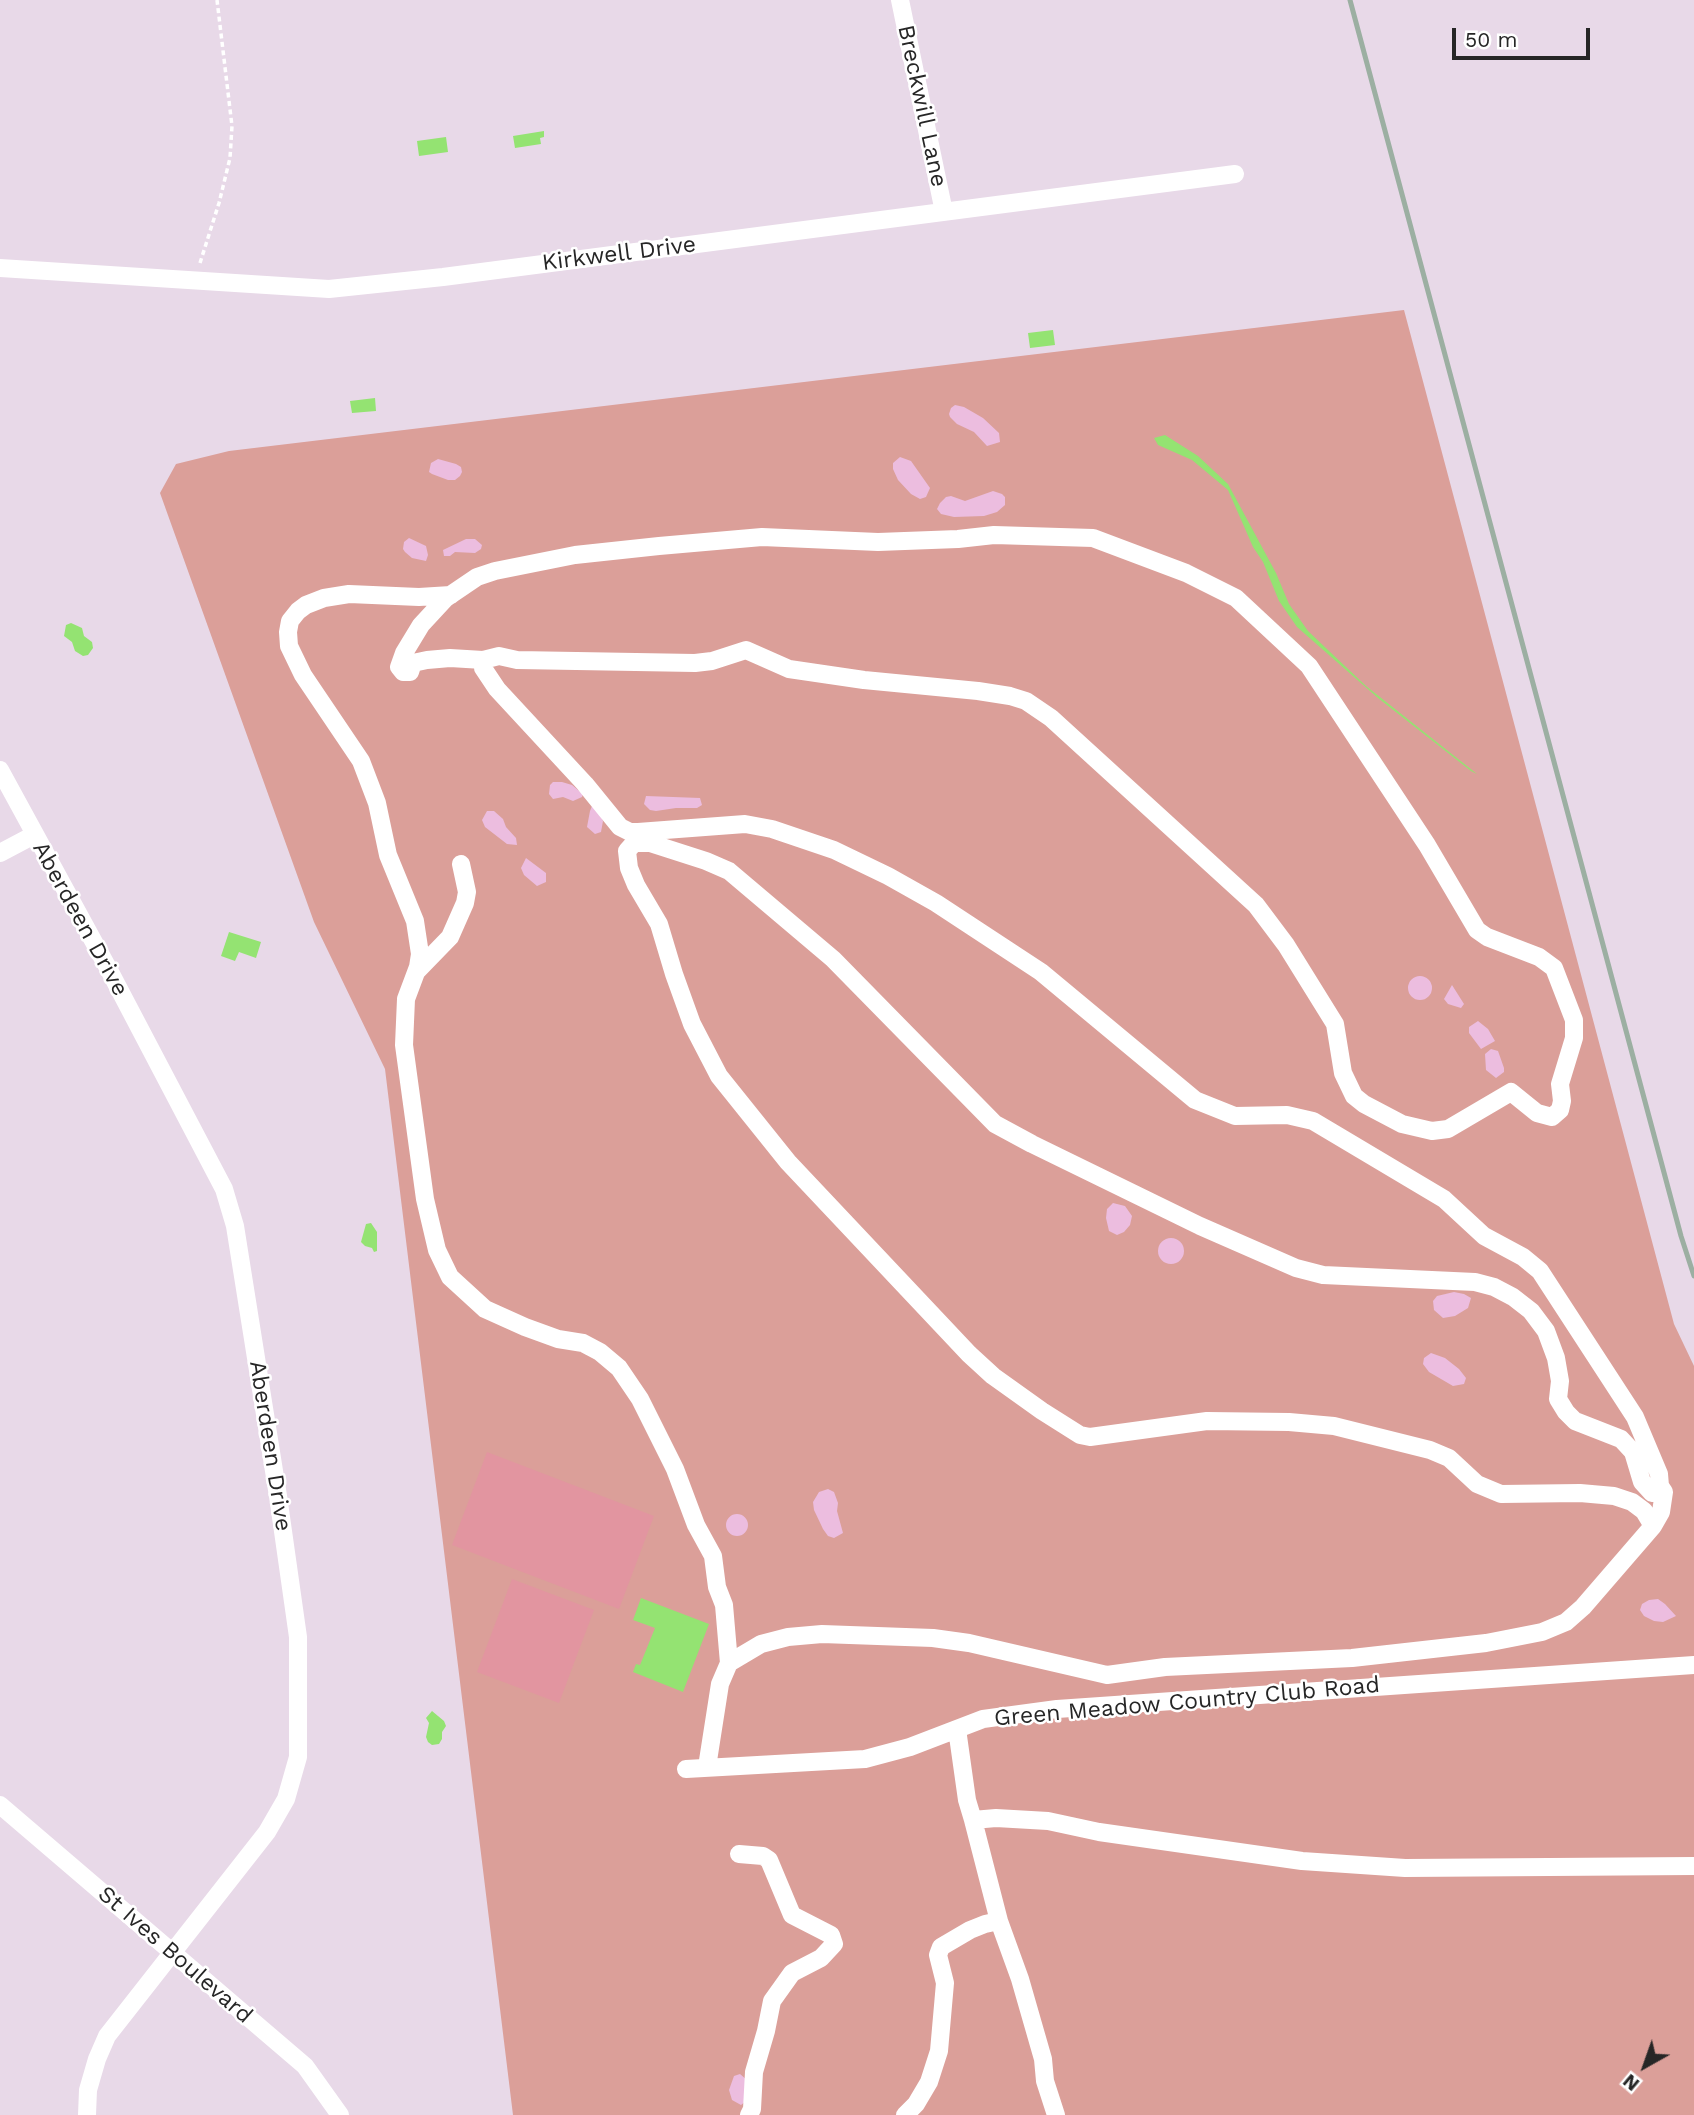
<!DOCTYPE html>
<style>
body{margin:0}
#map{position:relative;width:1694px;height:2115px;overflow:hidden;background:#e8d9e8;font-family:"Work Sans",sans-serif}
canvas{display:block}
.north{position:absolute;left:1610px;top:2031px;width:70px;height:70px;-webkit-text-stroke:5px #fff;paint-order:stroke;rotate:220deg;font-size:19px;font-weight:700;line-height:28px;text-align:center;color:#262626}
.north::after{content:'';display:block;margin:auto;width:24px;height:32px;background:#262626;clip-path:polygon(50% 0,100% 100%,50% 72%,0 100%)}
.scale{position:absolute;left:1452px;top:28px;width:138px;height:32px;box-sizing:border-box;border:4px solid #262626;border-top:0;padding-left:9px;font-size:21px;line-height:24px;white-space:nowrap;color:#262626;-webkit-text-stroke:5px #fff;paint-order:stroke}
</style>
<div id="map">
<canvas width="1694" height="2115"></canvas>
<div class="north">N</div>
<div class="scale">50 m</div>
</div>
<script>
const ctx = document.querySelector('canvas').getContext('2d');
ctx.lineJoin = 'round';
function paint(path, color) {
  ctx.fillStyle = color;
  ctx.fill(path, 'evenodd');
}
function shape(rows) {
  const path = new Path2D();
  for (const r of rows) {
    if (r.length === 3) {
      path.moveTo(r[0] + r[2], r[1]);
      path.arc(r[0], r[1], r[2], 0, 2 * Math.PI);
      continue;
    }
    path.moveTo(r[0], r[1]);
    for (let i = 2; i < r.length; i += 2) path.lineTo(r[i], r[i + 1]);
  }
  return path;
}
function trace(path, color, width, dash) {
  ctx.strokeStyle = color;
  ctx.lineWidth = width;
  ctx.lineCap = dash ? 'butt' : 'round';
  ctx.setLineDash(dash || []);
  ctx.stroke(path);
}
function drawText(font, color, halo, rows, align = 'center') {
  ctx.font = font + ' "Work Sans",sans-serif';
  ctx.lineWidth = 5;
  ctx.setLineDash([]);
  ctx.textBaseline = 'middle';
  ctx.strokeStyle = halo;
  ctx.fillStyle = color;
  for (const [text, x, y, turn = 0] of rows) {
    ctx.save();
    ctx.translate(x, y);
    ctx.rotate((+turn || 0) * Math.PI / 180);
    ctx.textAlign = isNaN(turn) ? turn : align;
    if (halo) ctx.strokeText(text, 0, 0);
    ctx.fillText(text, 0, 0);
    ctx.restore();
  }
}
const green = shape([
 [1404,310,1674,1324,1694,1366,1694,2115,513,2115,385,1069,314,922,160,493,176,464,229,451]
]);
const sand = shape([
 [955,405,964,407,983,418,999,433,1000,442,987,446,974,432,957,424,950,417,949,414,951,408],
 [900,457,911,461,930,488,926,497,920,499,911,494,898,480,893,469,893,463],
 [438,459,456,464,461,467,462,472,460,476,455,480,448,480,432,474,429,472,431,463],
 [993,491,1002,494,1005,497,1005,505,997,512,984,516,954,517,941,514,937,509,940,503,946,497,951,496,965,501],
 [409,538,426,546,428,555,426,561,412,558,405,552,403,549,404,542],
 [466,539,475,539,482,545,481,549,475,553,455,552,450,556,444,556,443,550],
 [553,782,562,782,572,785,583,794,582,797,573,801,563,797,553,799,549,794,550,785],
 [646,796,700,798,702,805,697,808,676,808,656,811,650,810,644,804],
 [596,805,603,821,601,832,595,834,587,827,590,811,592,806],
 [487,811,494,811,503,819,506,827,516,838,517,845,507,844,485,827,482,820],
 [526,858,546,873,546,882,537,886,524,875,521,868],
 [1420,988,12],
 [1452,985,1464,1004,1461,1008,1448,1004,1444,999],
 [1478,1021,1488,1029,1495,1041,1481,1049,1469,1033,1469,1027],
 [1491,1049,1498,1051,1504,1068,1504,1072,1496,1078,1486,1070,1485,1054],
 [1113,1203,1125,1206,1132,1216,1130,1225,1124,1232,1117,1235,1109,1231,1106,1218,1107,1209],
 [1171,1251,13],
 [1454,1292,1464,1294,1471,1298,1468,1308,1455,1316,1443,1318,1434,1310,1433,1301,1437,1296],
 [1431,1353,1445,1358,1459,1369,1466,1378,1464,1384,1453,1386,1429,1372,1423,1364,1424,1358],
 [828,1489,834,1492,838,1503,837,1511,843,1533,834,1538,828,1536,823,1529,814,1510,813,1502,819,1492],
 [737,1525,11],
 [1658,1599,1665,1604,1676,1616,1663,1622,1654,1621,1644,1616,1640,1610,1642,1604,1649,1600],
 [740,2074,747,2080,746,2101,741,2105,732,2100,729,2090,734,2076]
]);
const pitch = shape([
 [487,1452,654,1516,619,1609,452,1545],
 [512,1579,594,1610,559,1703,477,1672]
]);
const water = shape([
 [544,131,544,137,540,138,541,144,515,148,513,136],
 [446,137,448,152,419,156,417,141],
 [1053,330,1055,345,1030,348,1028,333],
 [375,398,376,411,352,413,350,401],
 [1165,435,1198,456,1228,484,1276,573,1289,604,1308,631,1366,686,1477,774,1471,771,1378,698,1297,627,1279,601,1263,562,1253,547,1228,490,1192,460,1158,445,1154,438],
 [71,623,82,628,84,636,92,642,93,648,88,655,83,656,75,651,72,642,64,636,66,625],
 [229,932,261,942,256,958,239,952,235,961,221,956],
 [371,1223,377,1232,377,1251,374,1252,372,1248,365,1246,361,1242,366,1224],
 [641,1598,709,1624,683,1692,633,1672,636,1664,640,1665,655,1628,633,1620],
 [432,1711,444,1721,446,1726,442,1732,442,1739,439,1744,432,1745,428,1742,426,1737,429,1723,426,1718]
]);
const path = shape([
 [200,263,219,203,230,158,232,126,217,0]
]);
const minor = shape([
 [900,0,944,212],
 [0,268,329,289,443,277,1235,174],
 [451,595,419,597,349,594,324,598,306,605,298,611,290,621,288,632,289,646,303,675,361,761,377,803,388,855,415,921,420,954,418,967,406,999,404,1045,425,1199,437,1250,450,1277,485,1309,525,1327,558,1339,583,1343,600,1352,619,1368,640,1399,675,1469,696,1525,713,1556,717,1587,724,1605,729,1663],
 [483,660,499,656,517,660,695,663,712,661,746,650,789,669,864,680,978,691,1010,696,1026,701,1051,718,1256,905,1286,945,1335,1024,1343,1073,1354,1096,1364,1104,1402,1124,1432,1131,1448,1129,1511,1092,1537,1113,1552,1117,1560,1110,1562,1101,1560,1084,1574,1038,1574,1020,1554,968,1539,957,1487,937,1477,930,1427,845,1309,666,1236,598,1186,573,1093,538,994,535,958,539,878,542,762,537,659,546,575,555,495,571,477,577,446,598,421,625,404,653,399,667,403,672,410,672,413,663,427,660,450,658,483,660,483,668,497,689,585,784,620,827,630,832,638,832],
 [0,770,108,968,224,1189,235,1226,278,1496,298,1637,298,1757,286,1799,267,1832,107,2036,97,2059,88,2090,87,2115],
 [634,843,635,835,638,832,745,824,772,829,834,850,888,876,936,903,1041,972,1195,1100,1235,1116,1287,1115,1313,1121,1444,1199,1484,1236,1523,1257,1540,1271,1635,1417,1659,1474,1660,1486,1657,1492,1652,1493,1642,1482,1633,1452,1621,1439,1575,1421,1566,1412,1558,1399,1560,1381,1556,1358,1546,1331,1531,1311,1513,1297,1494,1287,1475,1282,1323,1275,1296,1268,1200,1226,1032,1144,995,1124,833,959,729,871,706,861,650,843,634,843,627,851,629,868,636,885,659,924,674,974,692,1024,719,1076,788,1162,969,1354,993,1376,1042,1411,1080,1435,1090,1437,1207,1421,1289,1422,1334,1426,1430,1450,1449,1458,1477,1484,1501,1494,1580,1493,1614,1496,1632,1502,1644,1511,1653,1526,1583,1607,1566,1622,1542,1632,1486,1643,1352,1658,1165,1667,1107,1675,969,1643,933,1638,822,1634,788,1637,761,1644,729,1663,720,1684,707,1767],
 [0,853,34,835],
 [417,971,450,937,465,903,467,892,461,864],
 [1653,1526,1661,1512,1664,1492,1660,1486],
 [957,1729,967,1800,973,1820,996,1818,1048,1821,1099,1832,1302,1861,1405,1868,1694,1866],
 [686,1769,865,1759,910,1747,983,1719,1057,1709,1694,1665],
 [0,1805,305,2066,340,2115],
 [973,1820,999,1921,1020,1979,1043,2059,1045,2081,1056,2115],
 [739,1854,763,1856,769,1860,792,1915,831,1935,834,1944,821,1958,792,1973,772,2001,766,2031,754,2072,752,2109,749,2115],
 [905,2115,916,2104,929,2082,939,2051,945,1983,938,1955,941,1947,970,1930,985,1924,999,1921]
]);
const rail = shape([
 [1350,0,1681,1236,1694,1276]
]);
const streetNames = [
 ["Breckwill Lane",922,106,78],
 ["Kirkwell Drive",619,254,-7],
 ["Aberdeen Drive",80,919,61],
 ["Aberdeen Drive",270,1446,81],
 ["Green Meadow Country Club Road",1187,1702,-5],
 ["St Ives Boulevard",175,1955,41]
];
paint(green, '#db9f99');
paint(sand, '#ecbddf');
paint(pitch, '#e295a0');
paint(water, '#94e372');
trace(path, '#fff', 3.5, [5, 3.5]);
trace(minor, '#fff', 18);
trace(rail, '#9cafa2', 5);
drawText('23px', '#262626', '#fff', streetNames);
</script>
